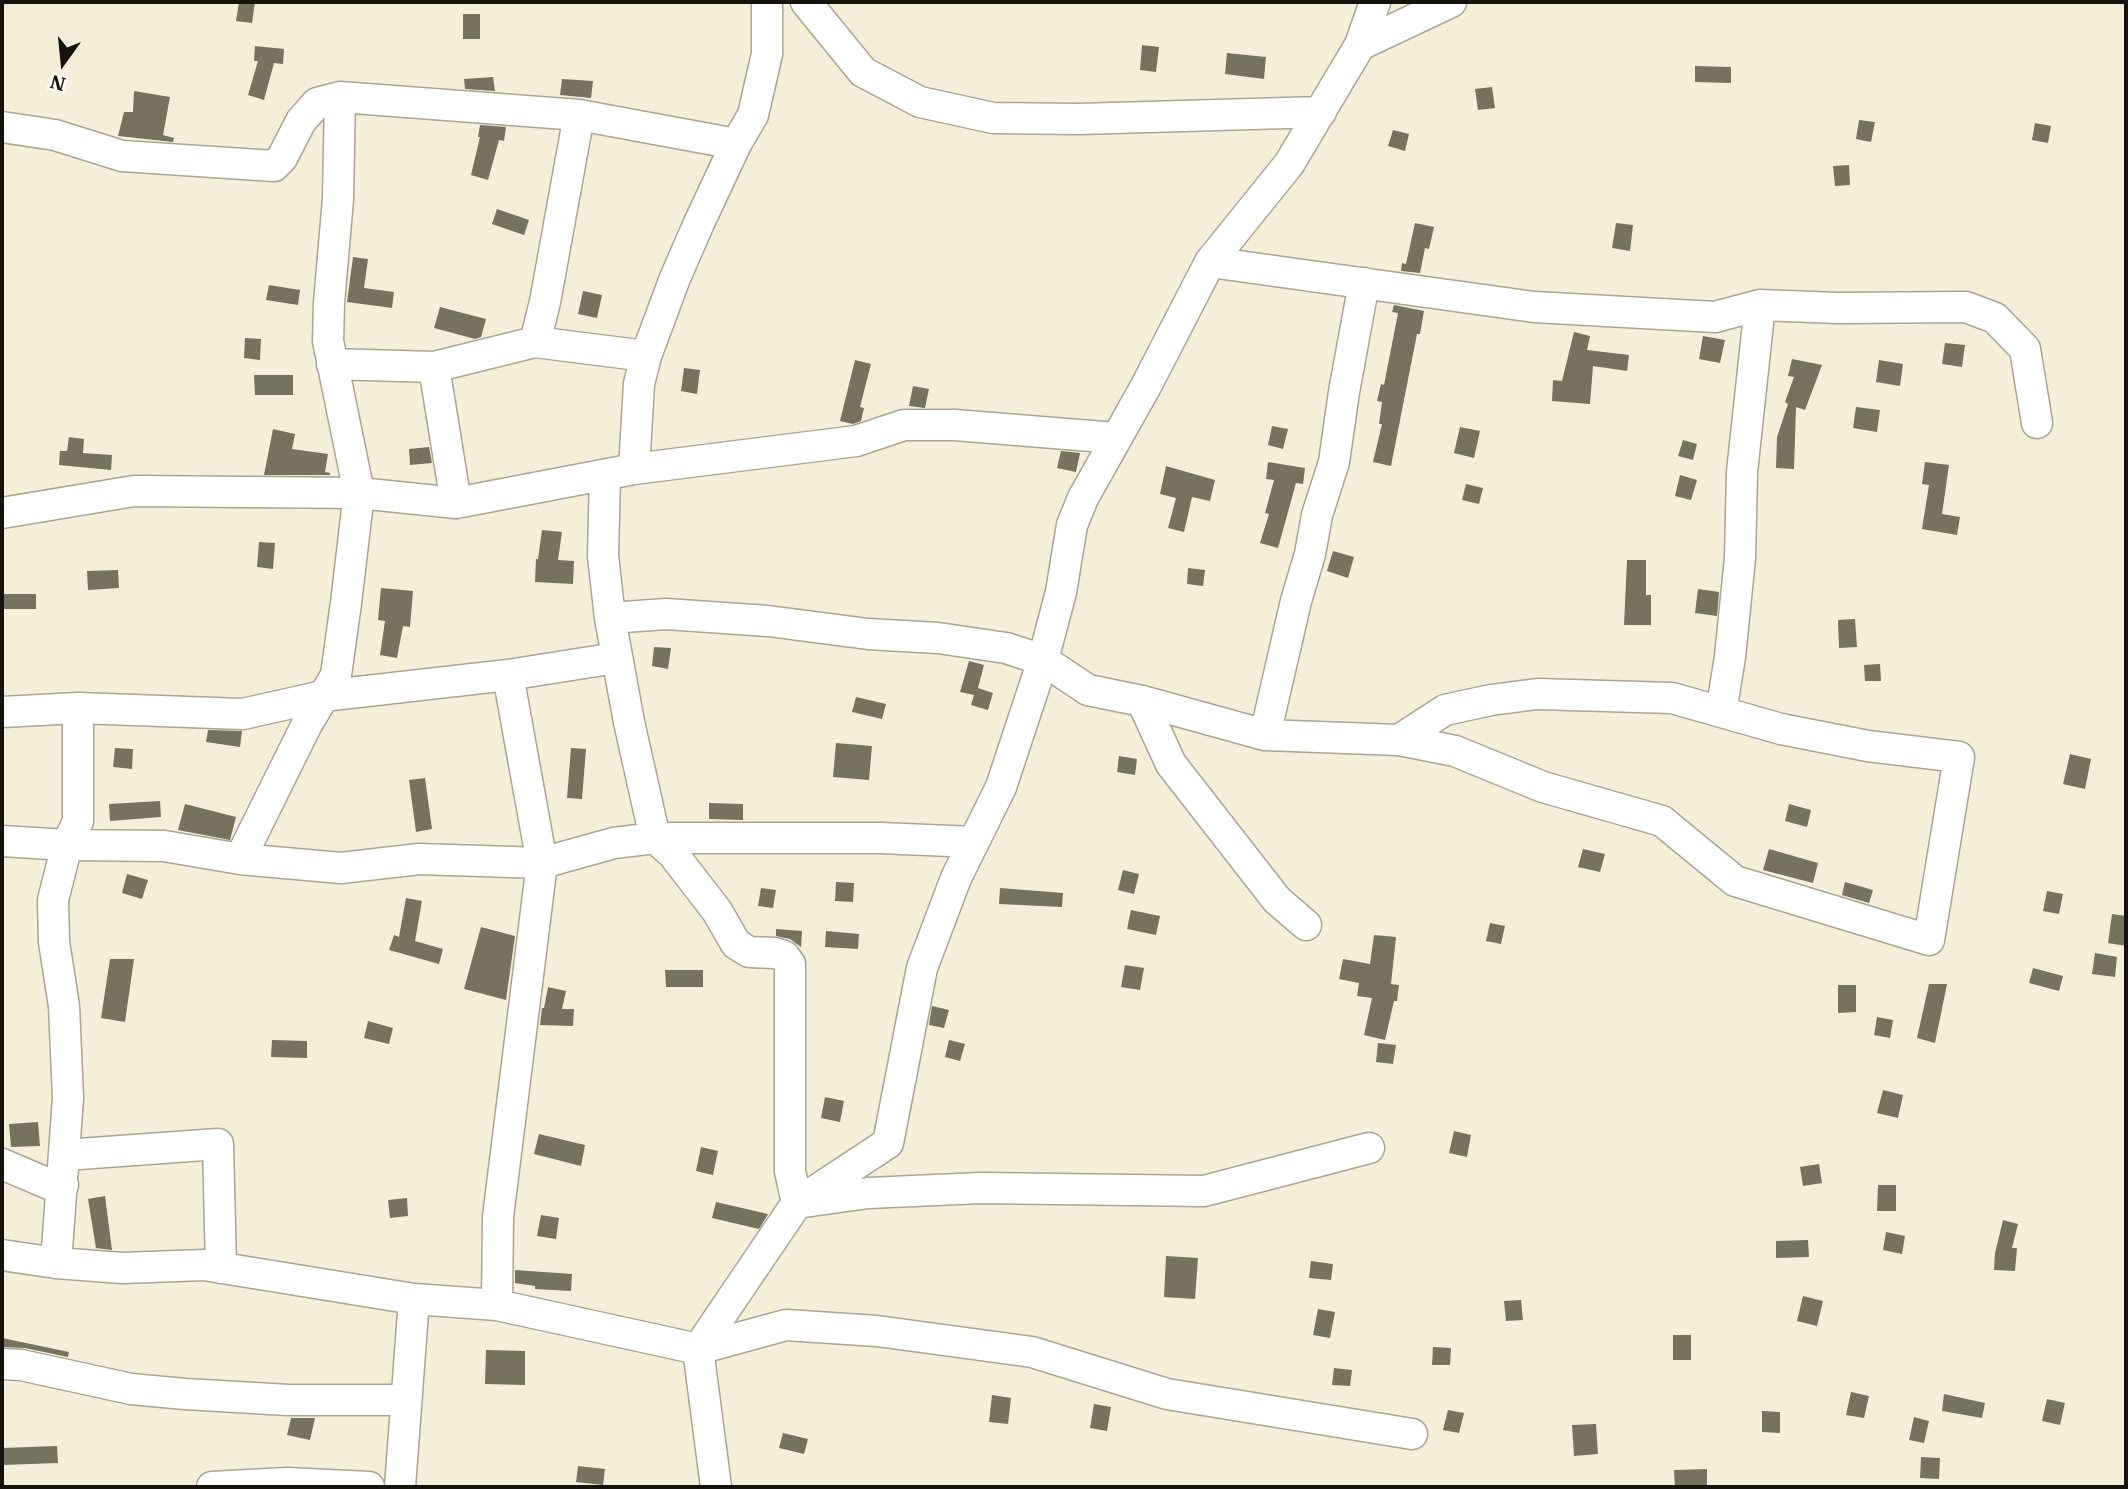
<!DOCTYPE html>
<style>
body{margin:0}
#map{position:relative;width:2128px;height:1489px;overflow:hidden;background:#f5efd9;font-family:"IBM Plex Serif",serif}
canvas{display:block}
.frame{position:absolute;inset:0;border:4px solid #15130b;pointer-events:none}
.north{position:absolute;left:28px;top:28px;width:70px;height:70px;-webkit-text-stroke:5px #fefcf3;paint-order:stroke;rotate:195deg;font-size:19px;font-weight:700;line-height:28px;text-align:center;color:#15130b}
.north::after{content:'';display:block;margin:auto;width:24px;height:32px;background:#15130b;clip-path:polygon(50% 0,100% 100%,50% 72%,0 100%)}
</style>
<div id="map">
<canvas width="2128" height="1489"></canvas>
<div class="frame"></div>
<div class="north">N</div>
</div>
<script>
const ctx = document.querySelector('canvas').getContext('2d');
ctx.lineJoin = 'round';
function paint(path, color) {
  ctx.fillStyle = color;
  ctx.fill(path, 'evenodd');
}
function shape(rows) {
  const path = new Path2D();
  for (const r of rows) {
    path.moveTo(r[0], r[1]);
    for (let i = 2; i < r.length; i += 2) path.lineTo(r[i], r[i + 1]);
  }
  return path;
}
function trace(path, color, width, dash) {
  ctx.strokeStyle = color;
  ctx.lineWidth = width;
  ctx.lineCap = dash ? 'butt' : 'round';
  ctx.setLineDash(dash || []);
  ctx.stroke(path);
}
const building = shape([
 [239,2,255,2,252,23,236,21],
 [463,14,480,14,480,39,463,39],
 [1142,45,1159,47,1156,72,1140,70],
 [255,46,284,49,283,64,274,63,264,100,248,95,258,61,254,61],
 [1227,53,1266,57,1264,79,1225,74],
 [1695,66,1731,67,1731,83,1695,82],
 [493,77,495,91,465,89,464,79],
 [562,79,593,81,591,98,560,95],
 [1492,87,1495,108,1478,110,1475,89],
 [134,91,170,97,163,135,174,138,173,142,118,136,124,112,133,112],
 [1859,120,1875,122,1871,142,1856,139],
 [2035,123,2051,126,2048,143,2032,140],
 [480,125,506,127,504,141,499,140,488,180,471,175,480,137,478,137],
 [1393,130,1409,134,1405,151,1388,146],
 [1849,165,1850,185,1835,186,1833,166],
 [497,209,529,220,524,235,492,224],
 [1415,223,1434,227,1429,249,1425,248,1420,273,1401,271,1402,263,1406,264],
 [1616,223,1633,225,1630,251,1612,248],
 [353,257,368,259,364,288,394,292,392,308,347,302],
 [269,285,300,290,298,305,266,300],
 [583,291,602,295,597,318,578,314],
 [1394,305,1424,311,1420,334,1417,334,1391,466,1373,462,1382,424,1379,424,1382,402,1377,401,1381,384,1384,385,1398,313,1392,312],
 [440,307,486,319,481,337,475,339,434,328],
 [1574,332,1590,336,1587,350,1629,355,1627,371,1593,366,1590,404,1552,401,1553,380,1562,381],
 [1703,336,1725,340,1720,363,1699,359],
 [245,338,261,339,260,360,244,358],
 [1945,343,1965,345,1962,367,1942,364],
 [1792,359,1822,365,1805,410,1796,407,1794,469,1776,468,1777,437,1788,404,1785,402,1794,377,1788,376],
 [855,360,871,364,860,407,864,408,861,421,853,424,840,421],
 [1879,360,1903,364,1900,386,1876,382],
 [684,368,700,370,697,394,681,391],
 [254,375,293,375,293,395,255,395],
 [913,386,929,389,925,408,909,406],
 [1856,407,1880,410,1877,432,1853,428],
 [1272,426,1288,429,1283,449,1268,445],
 [1460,427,1480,431,1474,458,1454,453],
 [273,429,295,434,292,449,328,454,325,472,330,473,330,475,264,475],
 [69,437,84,439,83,453,112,455,111,470,59,465,60,451,67,451],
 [1683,440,1697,444,1693,460,1678,456],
 [429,447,432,463,410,465,409,449],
 [1061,451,1080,453,1076,472,1057,468],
 [1268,462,1305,468,1303,484,1296,483,1278,548,1260,543,1269,514,1265,513,1274,480,1266,479],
 [1925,462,1949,465,1942,514,1960,517,1957,535,1922,529,1929,485,1922,484],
 [1166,466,1215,480,1210,501,1192,497,1184,532,1168,528,1176,498,1160,494],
 [1680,475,1697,480,1691,500,1675,496],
 [1466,484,1483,488,1479,504,1462,500],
 [542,530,562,532,558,560,574,561,573,584,535,582,536,559,538,559],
 [259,542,275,543,273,569,257,567],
 [1333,551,1354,557,1348,578,1327,571],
 [1627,560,1646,560,1646,595,1651,595,1651,625,1624,625],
 [1188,568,1205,570,1203,586,1187,584],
 [118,570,119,588,88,590,87,571],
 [381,588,413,591,410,627,403,626,397,658,380,655,385,621,378,620],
 [1698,589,1719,592,1717,616,1695,613],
 [2,594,36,594,36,609,2,609],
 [1855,619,1857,647,1839,648,1838,620],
 [654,647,671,648,668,669,652,666],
 [969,661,984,665,978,688,993,693,988,710,971,705,974,695,960,692],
 [1880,664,1881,681,1865,681,1864,665],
 [856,697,886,704,882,719,852,712],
 [208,730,242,731,240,747,206,742],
 [836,743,872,746,869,780,833,777],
 [115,748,133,749,132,769,113,767],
 [571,748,586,749,582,799,567,798],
 [2070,754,2091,759,2085,789,2063,784],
 [1119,756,1137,759,1135,775,1117,772],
 [425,778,432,829,416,832,409,780],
 [160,801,161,817,110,821,109,804],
 [709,803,743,804,743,820,709,819],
 [185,804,236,817,230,840,178,830],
 [1789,804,1811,810,1807,827,1785,821],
 [1583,849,1605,854,1600,872,1578,867],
 [1769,849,1818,863,1813,883,1763,870],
 [1123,870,1139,874,1134,894,1118,890],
 [127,874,148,880,142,899,122,893],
 [836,882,854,883,853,902,835,901],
 [1845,882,1873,890,1869,903,1842,895],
 [761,888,776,890,773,908,758,906],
 [1000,888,1063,893,1062,907,999,904],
 [2047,891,2063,894,2059,914,2043,911],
 [406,898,422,901,415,941,443,949,439,964,389,950,394,935,399,937],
 [1131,910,1160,916,1156,935,1127,929],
 [2112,914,2126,916,2126,946,2108,943],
 [1490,923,1505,926,1501,944,1486,941],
 [481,927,515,936,506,1000,464,989],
 [776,929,802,931,801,947,790,939,776,936],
 [826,931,859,934,858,949,825,947],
 [1374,935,1396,937,1391,984,1399,985,1397,1001,1394,1001,1385,1040,1364,1035,1372,998,1357,996,1359,983,1339,979,1343,959,1370,964],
 [2095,953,2117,957,2115,977,2092,974],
 [110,959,134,959,125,1022,101,1018],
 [1125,965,1144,968,1140,990,1121,987],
 [2033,968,2063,976,2059,991,2029,983],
 [665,970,703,970,703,987,666,987],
 [1929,984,1947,984,1935,1043,1917,1038],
 [1838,985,1856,985,1856,1012,1838,1013],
 [548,987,566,991,562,1009,574,1009,573,1026,540,1025,542,1008,544,1008],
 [932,1006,949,1010,944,1028,929,1025],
 [1877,1017,1893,1020,1890,1038,1874,1035],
 [368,1021,393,1028,389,1044,364,1038],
 [272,1040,307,1041,307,1058,271,1057],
 [949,1040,965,1044,960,1061,945,1057],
 [1378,1043,1396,1045,1393,1064,1376,1062],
 [1883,1090,1903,1095,1898,1118,1877,1113],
 [825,1097,844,1101,840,1122,821,1118],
 [38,1122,40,1146,11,1147,9,1124],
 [1454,1131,1471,1135,1467,1157,1449,1153],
 [539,1134,585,1145,581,1166,534,1154],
 [701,1147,718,1151,713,1175,696,1171],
 [1819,1164,1822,1183,1803,1186,1800,1167],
 [1878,1185,1896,1185,1896,1211,1877,1211],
 [105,1196,112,1250,96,1248,88,1199],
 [407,1198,408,1216,390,1218,388,1200],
 [716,1202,768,1214,767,1216,759,1229,712,1218],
 [541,1215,559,1218,556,1239,537,1236],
 [2003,1220,2018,1224,2012,1248,2017,1248,2015,1271,1994,1270,1995,1253],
 [1886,1232,1905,1236,1902,1254,1883,1250],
 [1808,1240,1809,1257,1776,1258,1776,1241],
 [1166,1256,1198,1258,1195,1299,1164,1297],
 [1311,1261,1333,1264,1331,1280,1309,1278],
 [515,1270,572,1274,571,1291,535,1289,535,1286,515,1283],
 [1803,1296,1823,1301,1817,1326,1797,1321],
 [1521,1300,1523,1320,1506,1321,1504,1301],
 [1318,1309,1335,1312,1330,1338,1313,1335],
 [1673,1335,1691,1335,1691,1360,1673,1360],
 [2,1338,69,1352,68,1357,25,1348,2,1347],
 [1433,1347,1451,1348,1450,1365,1432,1365],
 [486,1350,525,1351,525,1385,485,1384],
 [1334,1368,1352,1370,1350,1386,1332,1385],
 [1851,1392,1869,1396,1864,1418,1846,1415],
 [1944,1394,1985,1403,1982,1418,1942,1411],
 [992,1395,1011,1398,1008,1424,989,1422],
 [2047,1399,2065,1403,2060,1425,2042,1421],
 [1094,1404,1111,1407,1107,1431,1090,1428],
 [1448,1410,1464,1413,1459,1433,1443,1430],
 [1762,1411,1780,1412,1780,1433,1762,1432],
 [1914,1417,1929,1421,1924,1443,1909,1440],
 [291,1418,315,1418,310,1440,287,1435],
 [1596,1424,1598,1454,1574,1456,1572,1425],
 [783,1433,808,1439,804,1454,779,1448],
 [57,1446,58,1463,2,1465,2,1448],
 [1921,1457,1940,1458,1939,1479,1920,1478],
 [578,1466,605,1469,603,1485,576,1482],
 [1707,1469,1707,1487,1675,1487,1674,1470]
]);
const minor = shape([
 [806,2,863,72,920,102,993,118,1079,119,1321,112],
 [1360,45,1375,2],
 [2,127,55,135,122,156,274,166,282,158,301,121,317,103,340,97,579,115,736,144],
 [1210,262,1534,307,1715,317,1760,305,1838,308,1966,307,1995,318,2025,349,2037,423],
 [535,342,545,302,579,115],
 [332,364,434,367,535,342,646,356],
 [434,367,456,503],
 [634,469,639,384,646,356,675,278,699,223,736,144,753,115,767,54,767,2],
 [605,475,603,556,610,618,629,722,655,838,673,854,717,911,736,944,749,952,775,953,784,956,790,964,790,1171,797,1203,868,1193,981,1188,1204,1191,1369,1148],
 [2,513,134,491,359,493,456,503,634,469,856,441,904,425,955,425,1116,438],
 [610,618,666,614,768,621,868,634,938,638,1006,648,1043,660,1088,690,1142,701,1265,735,1399,740,1455,751,1543,787,1662,821,1735,881,1929,940,1959,757,1868,746,1781,729,1672,698,1537,694,1491,700,1445,710,1399,740],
 [1142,701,1171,764,1277,900,1306,925],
 [2,712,78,708,243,714,323,696,508,675,616,658],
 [1721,712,1730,657,1740,558,1742,472,1760,305],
 [1265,735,1296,601,1310,554,1317,515,1334,462,1344,392,1364,283],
 [2,841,67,845,164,846,240,859,341,868,419,859,542,863,614,843,655,838,880,838,974,842],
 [240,859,306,726,336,675,346,603,359,493,328,341,329,303,338,199,340,97],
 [65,1155,218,1144,221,1268],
 [2,1164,49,1184,63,1185],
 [2,1255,56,1263,122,1268,204,1265,414,1299,497,1305,698,1349,786,1325,877,1331,1032,1352,1167,1394,1412,1434],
 [56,1263,68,1098,64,1006,54,942,53,900,67,845,78,821,78,708],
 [497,1305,498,1217,542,863,508,675],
 [2,1364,21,1365,131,1389,185,1394,288,1400,406,1400],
 [212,1487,287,1483,369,1487],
 [400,1487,414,1299],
 [716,1487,698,1349,797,1203,888,1143,922,968,956,878,1001,787,1043,660,1061,592,1072,525,1083,498,1146,386,1210,262,1289,164,1360,45,1451,2]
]);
paint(building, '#77725e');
trace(minor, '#aba590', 33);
trace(minor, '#fff', 30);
</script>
